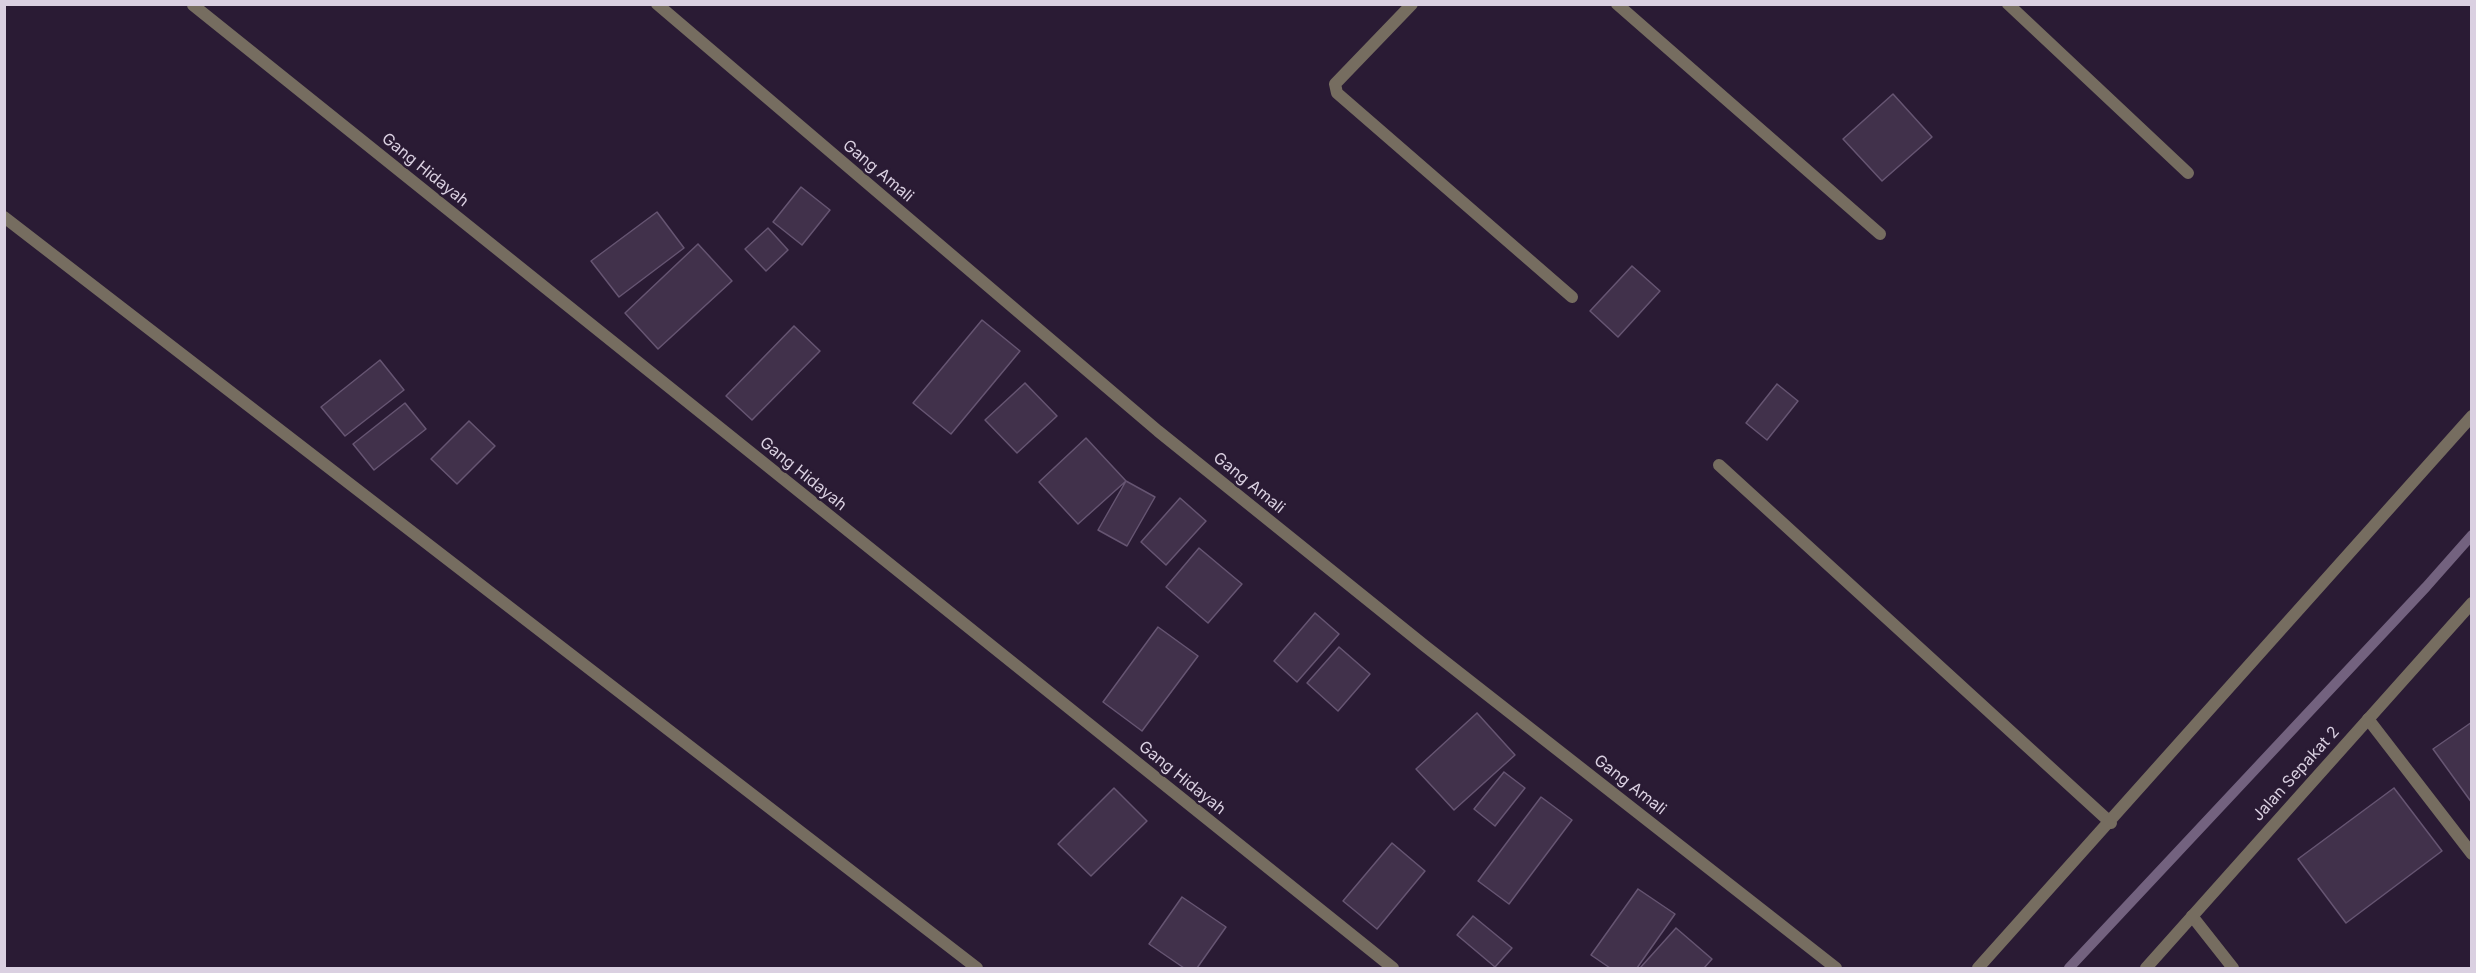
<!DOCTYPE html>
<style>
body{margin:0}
#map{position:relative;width:2476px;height:973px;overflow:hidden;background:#2a1b34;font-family:Inter,sans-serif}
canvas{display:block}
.frame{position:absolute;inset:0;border:6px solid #dad0e1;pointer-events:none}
</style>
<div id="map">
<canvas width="2476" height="973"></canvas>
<div class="frame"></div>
</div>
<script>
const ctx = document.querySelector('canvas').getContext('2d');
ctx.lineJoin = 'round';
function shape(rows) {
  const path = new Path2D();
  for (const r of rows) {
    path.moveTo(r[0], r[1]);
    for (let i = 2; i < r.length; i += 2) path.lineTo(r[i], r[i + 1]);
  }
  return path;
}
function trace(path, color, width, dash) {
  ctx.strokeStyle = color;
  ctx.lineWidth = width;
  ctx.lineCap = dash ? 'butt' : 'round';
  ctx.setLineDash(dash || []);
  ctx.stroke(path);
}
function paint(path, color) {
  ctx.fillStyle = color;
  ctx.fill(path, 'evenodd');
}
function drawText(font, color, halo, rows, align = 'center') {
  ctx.font = font + ' Inter,sans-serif';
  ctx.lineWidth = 5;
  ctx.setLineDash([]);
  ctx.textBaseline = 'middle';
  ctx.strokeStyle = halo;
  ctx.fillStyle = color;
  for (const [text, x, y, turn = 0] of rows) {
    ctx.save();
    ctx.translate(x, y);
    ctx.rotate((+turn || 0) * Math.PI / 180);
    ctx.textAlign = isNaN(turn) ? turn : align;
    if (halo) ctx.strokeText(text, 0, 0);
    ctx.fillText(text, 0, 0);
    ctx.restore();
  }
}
const stream = shape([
 [2069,968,2426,587,2472,535]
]);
const building = shape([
 [1893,94,1932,137,1882,181,1843,139,1893,94],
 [801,187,830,210,802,245,773,222,801,187],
 [657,212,684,248,619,297,591,261,657,212],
 [768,228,788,250,766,271,745,249,768,228],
 [698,244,732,281,658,349,625,313,698,244],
 [1632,266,1660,291,1618,337,1590,311,1632,266],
 [982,320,1020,351,951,434,913,403,982,320],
 [794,326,820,351,752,420,726,396,794,326],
 [380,360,404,390,345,436,321,407,380,360],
 [1025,383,1057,416,1017,453,985,420,1025,383],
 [1777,384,1798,401,1767,440,1746,423,1777,384],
 [405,403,426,429,374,470,353,444,405,403],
 [469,421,495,446,457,484,431,459,469,421],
 [1086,438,1126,481,1078,524,1039,482,1086,438],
 [1126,481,1155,497,1127,546,1098,530,1126,481],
 [1180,498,1206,521,1166,565,1141,542,1180,498],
 [1199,548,1242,584,1208,623,1166,587,1199,548],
 [1315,613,1339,634,1297,682,1274,661,1315,613],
 [1158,627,1198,656,1142,731,1103,702,1158,627],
 [1339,647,1370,674,1338,711,1307,683,1339,647],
 [1477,713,1515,755,1454,810,1416,769,1477,713],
 [2472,722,2472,803,2433,749,2472,722],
 [1504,772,1525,788,1495,826,1474,809,1504,772],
 [1114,788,1147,821,1091,876,1058,844,1114,788],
 [2394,788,2442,851,2346,923,2298,859,2394,788],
 [1541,797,1572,820,1509,904,1478,881,1541,797],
 [1392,843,1425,871,1377,929,1343,901,1392,843],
 [1638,889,1675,914,1637,968,1610,968,1591,955,1638,889],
 [1182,897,1226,927,1197,968,1184,968,1149,944,1182,897],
 [1473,916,1512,948,1495,967,1457,935,1473,916],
 [1676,928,1712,959,1704,968,1640,968,1676,928]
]);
const minor = shape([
 [657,4,1158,431,1425,646,1836,968],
 [1412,4,1335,84,1337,93,1572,297],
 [1617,4,1880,234],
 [2008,4,2188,173],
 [193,5,1393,968],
 [4,217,977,968],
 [1719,465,2111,823],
 [2368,719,2472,854],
 [2192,916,2233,968],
 [1978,968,2472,416]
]);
const tertiary = shape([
 [2146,968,2472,603]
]);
const streetNames = [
 ["Gang Hidayah",425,170,39],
 ["Gang Amali",878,171,40],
 ["Gang Hidayah",803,474,39],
 ["Gang Amali",1249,483,39],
 ["Jalan Sepakat 2",2296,774,-48],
 ["Gang Hidayah",1182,778,39],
 ["Gang Amali",1630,785,38]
];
trace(stream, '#73627f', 10);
paint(building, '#41314b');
trace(building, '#665572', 1.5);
trace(minor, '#766d60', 12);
trace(tertiary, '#766d60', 12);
drawText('16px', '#dad0e1', '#2a1b34', streetNames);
</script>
